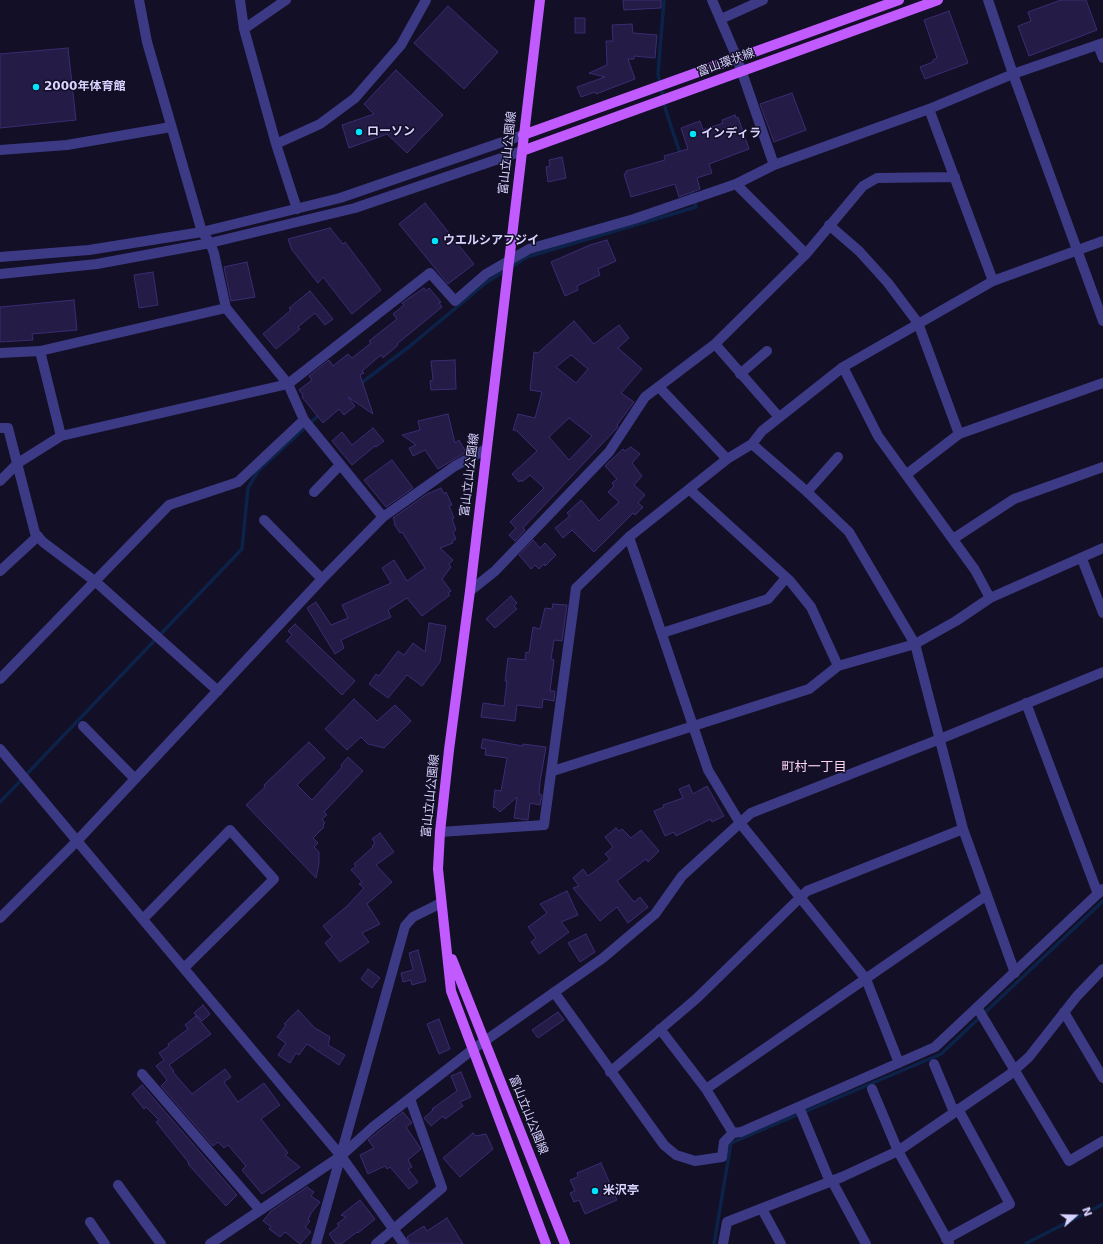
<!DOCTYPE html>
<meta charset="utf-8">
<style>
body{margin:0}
#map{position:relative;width:1103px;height:1244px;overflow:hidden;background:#130f26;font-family:"DejaVu Sans",sans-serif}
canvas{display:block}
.north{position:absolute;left:1055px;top:1196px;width:40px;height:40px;-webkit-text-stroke:3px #130f26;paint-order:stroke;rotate:70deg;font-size:11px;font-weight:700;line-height:16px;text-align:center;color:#d9d4ff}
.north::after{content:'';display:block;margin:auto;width:14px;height:18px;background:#d9d4ff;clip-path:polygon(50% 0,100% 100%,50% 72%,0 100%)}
</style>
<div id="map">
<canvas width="1103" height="1244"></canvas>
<div class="north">N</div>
</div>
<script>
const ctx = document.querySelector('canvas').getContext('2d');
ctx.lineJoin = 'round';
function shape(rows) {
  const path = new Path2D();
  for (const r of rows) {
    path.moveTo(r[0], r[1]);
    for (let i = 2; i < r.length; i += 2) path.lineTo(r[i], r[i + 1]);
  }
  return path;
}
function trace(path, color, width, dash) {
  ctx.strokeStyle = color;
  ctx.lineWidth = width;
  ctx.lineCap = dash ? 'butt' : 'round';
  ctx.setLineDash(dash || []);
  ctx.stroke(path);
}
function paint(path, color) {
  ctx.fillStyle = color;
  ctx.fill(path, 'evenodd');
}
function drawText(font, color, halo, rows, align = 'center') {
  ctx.font = font + ' "DejaVu Sans","Noto Sans JP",sans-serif';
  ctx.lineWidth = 3;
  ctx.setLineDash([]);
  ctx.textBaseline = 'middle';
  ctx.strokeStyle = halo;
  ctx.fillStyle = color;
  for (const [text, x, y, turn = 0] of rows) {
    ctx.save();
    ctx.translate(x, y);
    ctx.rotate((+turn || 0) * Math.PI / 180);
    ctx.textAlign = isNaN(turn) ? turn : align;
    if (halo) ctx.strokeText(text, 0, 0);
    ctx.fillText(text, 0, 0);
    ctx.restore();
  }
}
const stream = shape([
 [664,0,658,74,666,111,681,156],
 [360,384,410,346,487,282,527,257,696,207,691,189],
 [0,802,242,549,248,488,258,471,320,414],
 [714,1244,731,1143,941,1054,1103,901],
 [1025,1244,1103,1204]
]);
const building = shape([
 [623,0,661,0,661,8,624,10,623,0],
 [1061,0,1086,0,1097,30,1029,56,1018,26,1031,21,1028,12,1061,0],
 [448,6,498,52,464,89,414,43,448,6],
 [949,11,968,63,925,79,920,67,933,62,933,60,937,58,924,20,949,11],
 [575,18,585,18,585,33,575,33,575,18],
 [632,24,633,33,657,35,655,58,634,56,634,59,628,59,635,79,596,94,595,92,581,97,577,87,605,77,589,73,607,65,606,41,613,41,612,25,632,24],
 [68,48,76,120,0,128,0,54,68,48],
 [396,70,443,115,407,153,387,134,349,148,342,125,374,114,364,104,396,70],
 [792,93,806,130,774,142,760,104,792,93],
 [735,115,736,118,738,117,749,149,709,164,712,173,697,178,700,189,679,197,675,184,631,197,624,174,626,173,626,171,665,160,664,156,688,149,681,128,700,121,703,130,723,123,722,120,735,115],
 [562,157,566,178,548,182,546,167,550,166,549,160,562,157],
 [425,203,474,264,448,284,399,224,425,203],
 [330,228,343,244,345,242,381,290,352,314,323,277,318,283,292,250,288,239,330,228],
 [607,240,616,261,598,269,600,275,577,286,578,290,565,296,551,262,590,245,607,240],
 [247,262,255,297,231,301,224,267,247,262],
 [153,272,158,305,139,308,134,275,153,272],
 [424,288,426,291,429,288,441,302,439,303,442,307,397,344,398,345,383,358,381,355,362,371,364,373,360,375,373,414,348,397,355,406,344,415,339,409,323,423,302,397,303,395,299,390,312,380,309,376,329,360,333,366,348,354,352,358,371,343,369,341,397,319,393,314,404,305,402,303,424,288],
 [310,291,333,319,325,325,315,313,298,327,300,329,276,349,263,334,291,310,289,308,310,291],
 [74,300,77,330,32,334,33,340,0,342,0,307,74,300],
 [574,321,594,344,619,325,629,338,618,348,642,369,621,393,634,402,617,425,618,426,616,429,523,528,525,530,515,541,509,535,516,528,510,522,544,488,530,475,522,482,521,480,519,482,512,474,537,451,517,431,513,430,518,414,535,418,542,392,530,390,534,352,538,353,574,321],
 [571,355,588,369,576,383,556,367,571,355],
 [569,418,592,436,569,460,549,437,569,418],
 [455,360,456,389,431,390,430,381,433,380,431,361,455,360],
 [448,414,455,443,459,440,466,452,438,469,425,450,413,456,409,448,416,445,402,435,420,430,418,421,448,414],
 [373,428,384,441,376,447,375,446,352,465,332,441,342,432,352,445,373,428],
 [631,447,640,454,632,463,642,476,634,485,645,495,638,503,643,507,635,515,633,513,594,552,572,530,563,538,555,528,570,516,567,513,581,500,599,521,619,502,608,492,614,486,612,483,617,479,605,466,623,449,625,451,631,447],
 [392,460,413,488,386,507,364,480,392,460],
 [441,488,444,494,446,492,452,505,449,506,454,518,452,519,456,530,453,532,456,539,452,541,453,543,440,548,453,560,449,564,451,567,442,579,451,591,448,593,450,595,422,616,407,598,388,610,391,617,341,640,344,648,335,654,307,608,316,602,331,625,348,618,342,605,391,583,382,568,394,560,407,581,425,568,402,532,400,533,394,524,395,523,393,518,427,494,441,488],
 [533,540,540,548,545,543,556,555,545,566,544,564,539,569,535,565,531,569,519,555,533,540],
 [511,596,517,603,514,606,517,609,495,628,486,619,511,596],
 [553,604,567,605,562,641,554,640,551,659,554,660,550,691,555,691,554,701,543,699,542,708,517,705,515,721,481,717,483,703,504,706,507,681,505,681,508,658,525,660,526,652,529,653,533,627,540,629,545,608,552,609,553,604],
 [429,623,446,626,440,662,422,686,407,675,388,698,369,684,376,674,379,676,398,651,404,655,413,643,425,652,429,623],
 [295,624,355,681,342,695,286,641,292,635,288,631,295,624],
 [354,699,377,721,395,705,411,721,384,748,368,744,361,737,347,750,325,729,354,699],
 [483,739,523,746,523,744,546,747,540,782,539,794,542,795,540,805,530,803,528,820,514,818,517,797,500,812,496,808,493,807,495,790,501,791,507,758,485,755,486,749,481,748,483,739],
 [309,742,325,758,297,785,312,800,342,767,341,765,348,757,363,771,324,812,327,815,322,819,325,823,323,825,324,827,313,838,318,843,314,847,319,852,319,864,316,878,246,805,265,787,264,785,309,742],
 [689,785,693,794,707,786,724,816,712,822,711,819,676,836,674,832,665,836,654,811,664,807,663,805,683,798,679,789,689,785],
 [616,828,619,831,622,829,631,838,641,830,659,851,648,862,646,859,617,881,634,902,640,897,648,907,628,923,617,907,600,921,573,888,579,886,573,878,583,869,588,876,610,859,605,854,613,847,605,837,616,828],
 [380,833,394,852,376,865,392,882,367,904,380,924,362,933,369,942,340,962,325,943,332,937,323,926,346,907,364,888,359,884,362,882,351,870,356,866,354,864,373,847,372,846,375,843,372,839,380,833],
 [567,891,578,915,561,922,569,932,539,954,531,942,536,938,528,927,547,913,540,904,567,891],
 [586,934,595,952,580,962,568,943,586,934],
 [418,950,426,981,412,985,411,980,403,982,401,973,413,970,409,953,418,950],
 [368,969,380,978,372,988,361,979,368,969],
 [203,1005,210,1014,202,1021,194,1013,203,1005],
 [298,1010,315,1028,330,1037,328,1045,345,1055,339,1065,307,1044,299,1055,296,1053,290,1063,278,1055,286,1043,277,1037,286,1025,284,1024,298,1010],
 [558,1012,564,1020,538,1038,532,1030,558,1012],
 [196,1016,211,1034,169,1065,174,1071,173,1072,192,1094,225,1069,231,1077,224,1082,238,1102,264,1083,280,1105,261,1119,288,1153,285,1155,300,1167,262,1194,242,1170,246,1166,228,1145,224,1148,218,1142,213,1146,161,1086,167,1080,156,1066,164,1060,159,1053,169,1046,168,1044,188,1029,185,1025,196,1016],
 [439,1019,450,1049,439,1054,427,1024,439,1019],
 [461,1072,471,1097,460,1102,463,1106,445,1119,443,1116,431,1126,424,1118,433,1110,432,1109,457,1091,451,1076,461,1072],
 [142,1085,237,1195,226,1206,188,1164,189,1163,156,1122,159,1120,146,1107,144,1109,132,1094,142,1085],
 [403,1112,412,1123,406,1127,421,1149,408,1160,412,1167,408,1169,418,1182,409,1189,390,1167,387,1169,385,1166,368,1174,360,1155,374,1148,368,1140,403,1112],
 [473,1133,476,1136,486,1134,493,1149,460,1177,443,1158,473,1133],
 [601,1163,617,1200,585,1214,579,1200,574,1202,570,1193,575,1191,570,1180,578,1177,577,1173,601,1163],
 [307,1187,314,1192,311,1196,320,1202,311,1213,308,1220,310,1221,305,1227,311,1232,300,1244,285,1232,280,1237,269,1229,271,1227,263,1221,271,1211,307,1187],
 [360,1200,375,1219,358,1233,357,1232,341,1244,336,1244,329,1234,339,1226,337,1224,346,1217,341,1215,360,1200],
 [447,1218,463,1244,410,1244,407,1237,424,1226,427,1231,447,1218]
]);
const minor = shape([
 [139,0,147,42,202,232,210,243,214,253,226,308,288,384,304,420,383,517],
 [240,0,244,29,276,144,297,209],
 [712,0,737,58,774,165],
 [988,0,1013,74,1103,321],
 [721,19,763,0],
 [244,29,286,0],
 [1098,45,1103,58],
 [929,109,993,281],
 [276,144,320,124,355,98,401,45,426,0],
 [0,150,67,145,171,127],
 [736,184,806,254],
 [829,225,859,251,888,283,918,323,959,434],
 [0,257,89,250,202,232,340,198,523,135],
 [0,274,97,264,210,243,355,208,522,151],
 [715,344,779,417],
 [40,351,61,436],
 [0,353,40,351,226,308],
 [843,367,878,436,975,570,990,598],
 [740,374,767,351],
 [659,387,727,459],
 [0,428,8,428,35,533,43,542,96,582,218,691],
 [752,444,805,490,849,532,915,644,963,829,1015,973],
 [907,474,959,434,1103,383],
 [0,481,18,463,61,436,288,384,430,273,455,301,486,274,529,249,634,219,736,184,774,165,929,109,1013,74,1103,43],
 [689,489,790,581,811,607,838,666],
 [314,492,340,465],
 [807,492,838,457],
 [264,520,322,579],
 [629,537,708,770,740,823,866,979,899,1063],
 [953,539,1014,499,1103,467],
 [1082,559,1103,613],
 [0,571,38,536],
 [470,591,495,571,609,452,645,397,715,344,806,254,863,186,877,178,955,177],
 [662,633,768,599,786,578],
 [0,679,169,505,238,482,304,420],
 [1026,703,1098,894],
 [83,726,135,779],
 [0,749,341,1156,404,1244],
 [553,771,809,689,838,666,915,644,956,621,990,598,1103,548],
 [440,832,544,825,576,588,629,537,727,459,752,444,762,431,843,367,993,281,1103,241],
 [0,918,77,841,322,579,383,517,455,466,486,449],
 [143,919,230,830,274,879,184,968],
 [554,992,664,1145,676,1155,695,1161,722,1157,724,1142,733,1133,741,1132,935,1047,1103,889],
 [978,1009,1069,1161,1103,1141],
 [1064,1012,1103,1078],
 [660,1029,706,1089,733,1133],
 [934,1064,954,1112],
 [610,1072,696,999,807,891,963,829],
 [142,1074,260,1210],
 [706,1089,987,895],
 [872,1089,898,1151,949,1243],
 [799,1107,828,1177,832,1181,866,1244],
 [118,1185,161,1244],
 [762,1209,781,1244],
 [90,1222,105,1244],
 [946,1239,1010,1204,958,1109],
 [210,1244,341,1156,373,1127,472,1050,603,958,655,914,682,876,751,813,940,739,1103,672],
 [316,1244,405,926,413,917,441,903],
 [376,1244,442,1188,410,1099],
 [723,1244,727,1222,842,1177,898,1151,1009,1075,1029,1057,1077,996,1103,969]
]);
const major = shape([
 [540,0,470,591,449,750,440,832,438,869,451,991,546,1244],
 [523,135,899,0],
 [522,151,938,0],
 [452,959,565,1244]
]);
const markers = [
 [36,87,4,"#00e5ff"],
 [359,132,4,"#00e5ff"],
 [693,134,4,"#00e5ff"],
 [435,241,4,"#00e5ff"],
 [595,1191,4,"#00e5ff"]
];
const streetNames = [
 ["富山環状線",726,63,-20],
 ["富山立山公園線",508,153,-84],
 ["富山立山公園線",470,475,-83],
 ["富山立山公園線",431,796,-84],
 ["富山立山公園線",528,1115,68]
];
const poiNames = [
 ["2000年体育館",44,87],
 ["ローソン",367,132],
 ["インディラ",701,134],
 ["ウエルシアフジイ",443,241],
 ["米沢亭",603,1191]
];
const neighbourhoodNames = [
 ["町村一丁目",814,768]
];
trace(stream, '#0c2248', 3.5);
paint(building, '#241b47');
trace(building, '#3b2d73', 1);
trace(minor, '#3d3a85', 10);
trace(major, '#c25bff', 10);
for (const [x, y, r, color] of markers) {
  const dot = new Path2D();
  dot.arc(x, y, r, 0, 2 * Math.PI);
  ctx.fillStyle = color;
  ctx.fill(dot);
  trace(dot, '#130f26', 1.5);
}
drawText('12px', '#d9d4ff', '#130f26', streetNames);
drawText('bold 12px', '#d9d4ff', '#130f26', poiNames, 'left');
drawText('13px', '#ffd6f0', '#130f26', neighbourhoodNames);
</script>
